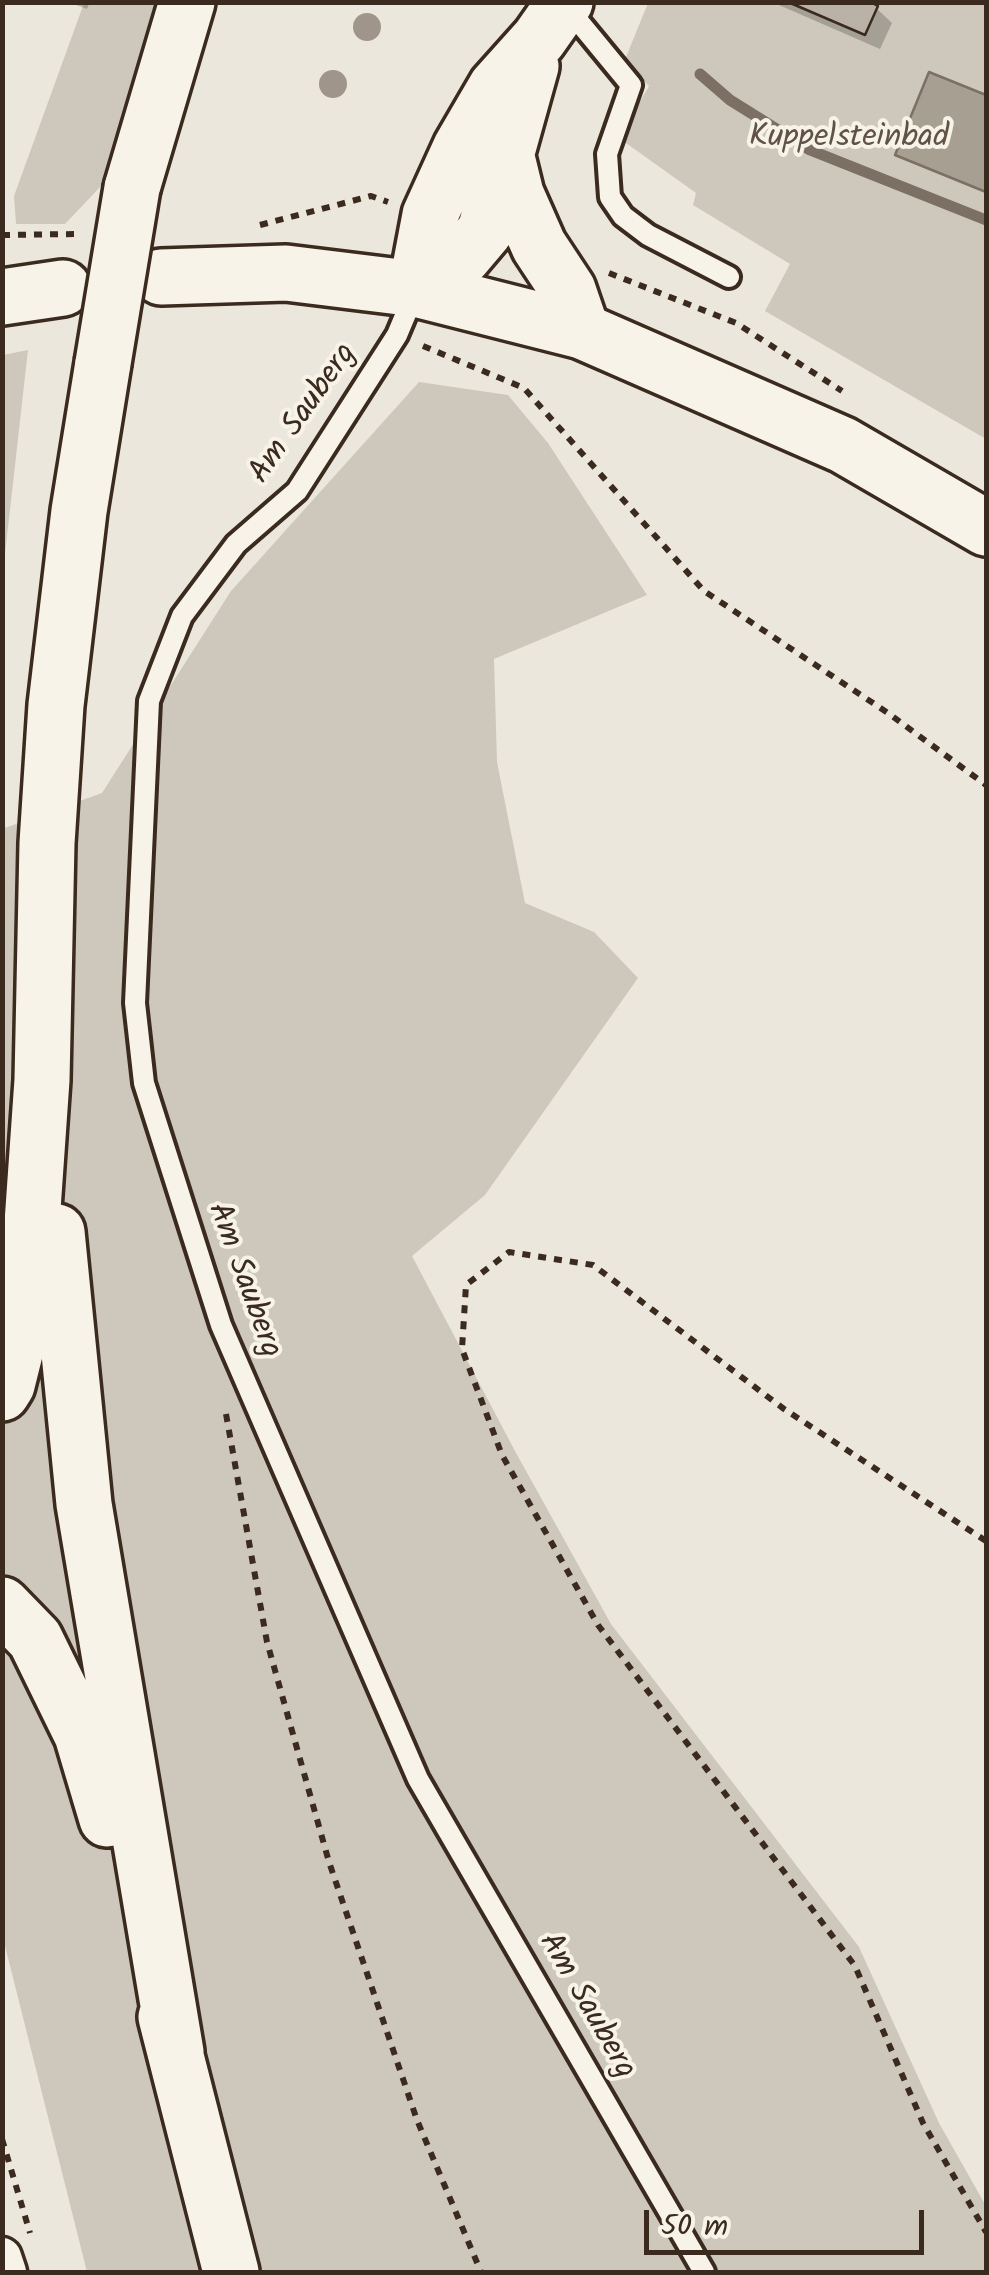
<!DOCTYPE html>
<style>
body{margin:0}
#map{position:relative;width:989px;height:2275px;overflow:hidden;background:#ece7dc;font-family:Kalam,sans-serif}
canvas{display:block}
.frame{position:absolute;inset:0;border:5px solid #3b2a1e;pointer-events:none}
.scale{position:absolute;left:644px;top:2210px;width:280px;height:45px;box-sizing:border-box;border:5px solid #3b2a1e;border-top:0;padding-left:12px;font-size:30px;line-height:35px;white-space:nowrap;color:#3b2a1e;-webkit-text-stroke:8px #f7f3e8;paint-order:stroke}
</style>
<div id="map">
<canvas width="989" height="2275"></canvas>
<div class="frame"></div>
<div class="scale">50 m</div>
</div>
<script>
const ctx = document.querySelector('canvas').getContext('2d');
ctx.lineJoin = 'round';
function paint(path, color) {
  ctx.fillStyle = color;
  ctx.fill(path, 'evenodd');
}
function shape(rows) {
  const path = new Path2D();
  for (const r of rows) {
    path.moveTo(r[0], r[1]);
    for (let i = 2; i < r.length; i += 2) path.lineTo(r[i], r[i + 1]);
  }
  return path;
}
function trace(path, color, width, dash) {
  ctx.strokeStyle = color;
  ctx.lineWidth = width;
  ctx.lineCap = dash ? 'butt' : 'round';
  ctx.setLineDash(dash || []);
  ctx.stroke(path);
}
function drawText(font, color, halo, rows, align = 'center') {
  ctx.font = font + ' Kalam,sans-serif';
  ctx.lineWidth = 8;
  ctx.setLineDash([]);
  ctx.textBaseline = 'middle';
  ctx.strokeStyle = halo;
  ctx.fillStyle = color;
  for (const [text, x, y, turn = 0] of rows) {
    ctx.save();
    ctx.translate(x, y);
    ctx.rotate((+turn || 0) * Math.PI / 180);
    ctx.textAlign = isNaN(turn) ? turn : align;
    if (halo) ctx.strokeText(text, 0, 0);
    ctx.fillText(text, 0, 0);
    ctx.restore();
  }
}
const green = shape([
 [84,3,160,3,103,184,65,224,16,224,14,196],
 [648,3,986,3,986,439,765,311,790,264,693,205,696,193,619,138,649,86,624,62],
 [28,350,5,554,3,589,3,355],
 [419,382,508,395,548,443,647,595,494,659,497,762,525,903,594,932,638,978,485,1195,412,1256,515,1451,611,1624,859,1947,939,2123,986,2206,986,2272,87,2272,3,1938,2,829,102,793,231,591]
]);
const water = shape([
 [929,72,986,95,986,192,895,155,929,72]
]);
const shadow = shape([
 [68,2,90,2,87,9],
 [772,2,864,2,876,8,892,23,880,49]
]);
const stream = shape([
 [700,74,730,100,810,150,986,220]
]);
const building = shape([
 [788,2,870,2,878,6,865,35,788,2]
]);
const path = shape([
 [260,225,371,196,388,202],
 [2,235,78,234],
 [609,273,736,323,842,391],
 [423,346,524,388,704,591,888,713,986,785],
 [226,1414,267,1642,329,1862,417,2120,481,2272],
 [986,1541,784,1409,593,1265,509,1252,466,1285,462,1349,502,1455,598,1625,855,1966,923,2123,986,2232],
 [2,2139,30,2233]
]);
const service = shape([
 [565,10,575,17,631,85,607,154,610,197,623,216,648,235,729,277],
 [416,290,397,335,297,491,236,544,182,616,149,701,135,1003,144,1083,221,1325,418,1779,704,2272]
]);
const minor = shape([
 [2,2257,7,2272]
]);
const secondary = shape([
 [161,277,286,273,416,289,582,331,843,445,986,528],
 [2,297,63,288]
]);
const primary = shape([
 [506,153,516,194,539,246,568,290,582,331],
 [132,188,187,2],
 [416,289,430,215,461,147,496,87,539,39,565,2],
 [416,289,463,257,485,231,531,66],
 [57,1232,84,1504,176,2052],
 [2,1393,7,1385,26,1309,42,1080,47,843,56,705,79,511,103,363],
 [2,1605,35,1639,82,1735,107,1819],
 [166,2017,231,2272]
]);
const primaryBridge = shape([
 [103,363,132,188]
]);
const trees = [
 [367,27],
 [333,84]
];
const parkNames = [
 ["Kuppelsteinbad",849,140]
];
const streetNames = [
 ["Am Sauberg",305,415,-55],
 ["Am Sauberg",242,1281,70],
 ["Am Sauberg",585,2007,60]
];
paint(green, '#cec8bc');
paint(water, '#a89f93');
trace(water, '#7c7064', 2.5);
paint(shadow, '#0003');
trace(stream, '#7c7064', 11);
paint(building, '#bab2a7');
trace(building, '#3b2a1e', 2.5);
trace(service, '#3b2a1e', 28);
trace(minor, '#3b2a1e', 45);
trace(secondary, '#3b2a1e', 62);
trace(primary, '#3b2a1e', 62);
trace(path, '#3b2a1e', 6, [8, 8]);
trace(service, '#f7f3e8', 20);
trace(minor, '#f7f3e8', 38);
trace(secondary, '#f7f3e8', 55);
trace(primary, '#f7f3e8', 55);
trace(primaryBridge, '#3b2a1e', 62, []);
trace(primaryBridge, '#f7f3e8', 55);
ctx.fillStyle = '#9f958a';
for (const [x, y] of trees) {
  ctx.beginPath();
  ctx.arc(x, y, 14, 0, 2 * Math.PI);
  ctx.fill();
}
drawText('32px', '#605246', '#f7f3e8', parkNames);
drawText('32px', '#3b2a1e', '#f7f3e8', streetNames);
</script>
